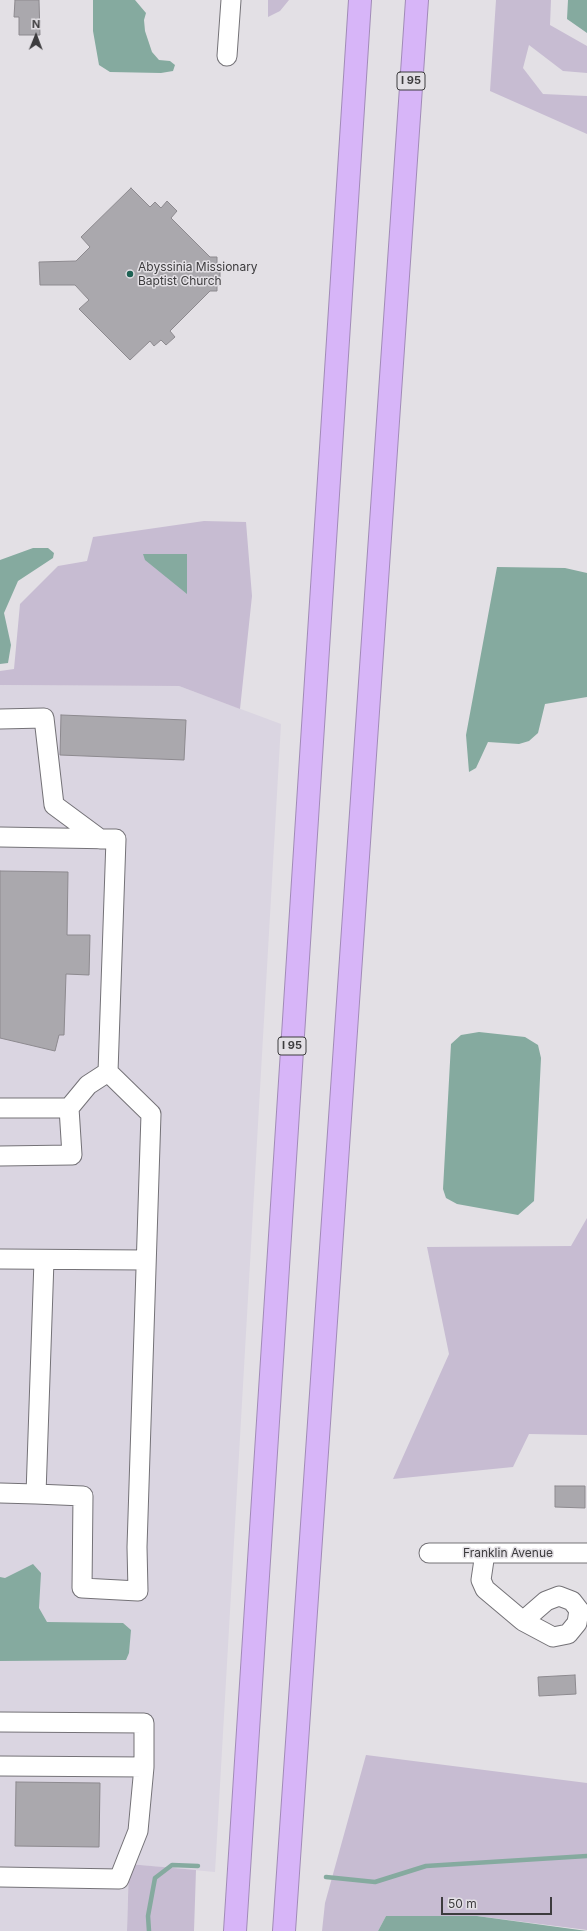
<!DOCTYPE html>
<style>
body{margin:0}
#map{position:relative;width:587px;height:1931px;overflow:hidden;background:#e3e0e5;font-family:Inter,sans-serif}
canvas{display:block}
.north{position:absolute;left:16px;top:16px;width:40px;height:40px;-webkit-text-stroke:3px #e3e0e5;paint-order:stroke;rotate:1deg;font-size:11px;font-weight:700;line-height:16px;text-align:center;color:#3d3c3e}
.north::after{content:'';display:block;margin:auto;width:14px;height:18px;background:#3d3c3e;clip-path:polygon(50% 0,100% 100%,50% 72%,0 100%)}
.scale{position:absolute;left:441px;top:1897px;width:111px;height:18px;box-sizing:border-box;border:2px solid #3d3c3e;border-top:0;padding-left:5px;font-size:12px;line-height:14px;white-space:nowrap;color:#3d3c3e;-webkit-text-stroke:3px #e3e0e5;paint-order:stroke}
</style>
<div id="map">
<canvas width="587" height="1931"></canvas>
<div class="north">N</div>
<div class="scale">50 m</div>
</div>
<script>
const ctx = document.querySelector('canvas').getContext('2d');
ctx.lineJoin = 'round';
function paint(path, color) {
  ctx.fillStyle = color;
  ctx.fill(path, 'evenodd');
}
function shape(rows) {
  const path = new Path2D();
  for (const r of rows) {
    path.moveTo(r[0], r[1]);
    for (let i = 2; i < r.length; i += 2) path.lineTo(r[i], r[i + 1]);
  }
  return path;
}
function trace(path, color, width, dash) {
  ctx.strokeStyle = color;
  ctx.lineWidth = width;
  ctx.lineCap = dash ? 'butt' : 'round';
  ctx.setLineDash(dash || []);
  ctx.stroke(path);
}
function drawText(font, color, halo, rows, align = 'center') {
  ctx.font = font + ' Inter,sans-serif';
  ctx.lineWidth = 3;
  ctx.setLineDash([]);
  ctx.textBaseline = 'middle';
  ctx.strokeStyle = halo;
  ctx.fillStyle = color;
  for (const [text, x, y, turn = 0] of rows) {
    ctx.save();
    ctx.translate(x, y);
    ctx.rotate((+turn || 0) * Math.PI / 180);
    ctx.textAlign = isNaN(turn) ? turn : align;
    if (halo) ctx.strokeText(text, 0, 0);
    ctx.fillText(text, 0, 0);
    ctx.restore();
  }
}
const built = shape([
 [0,685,179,686,281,724,215,1872,129,1864,127,1931,0,1931]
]);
const green = shape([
 [268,0,289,0,280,11,268,17],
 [496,0,551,0,550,25,587,46,587,73,563,71,529,45,523,68,543,94,587,96,587,134,490,91],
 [204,521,246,522,252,596,240,709,179,686,0,685,0,671,14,669,20,604,58,566,87,561,93,537],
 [587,1218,587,1435,529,1434,513,1467,393,1479,449,1354,427,1247,571,1246],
 [366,1755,587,1783,587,1930,477,1916,386,1916,378,1931,322,1931,325,1903],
 [129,1864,196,1870,194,1931,127,1931]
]);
const water = shape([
 [93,0,135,0,146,13,144,20,145,31,152,52,159,60,170,61,175,65,173,71,161,73,110,72,99,65,93,31],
 [568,0,587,0,587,33,567,19],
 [33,548,48,548,54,553,53,558,18,581,4,613,11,645,8,663,0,664,0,560],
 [143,554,187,554,187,594,145,560],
 [497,567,565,568,587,573,587,697,545,704,538,733,529,741,519,744,488,742,476,768,469,772,466,735],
 [479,1032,525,1037,538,1045,541,1058,534,1201,518,1215,457,1204,446,1198,443,1189,451,1044,461,1035],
 [33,1564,41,1573,39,1608,47,1622,123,1623,131,1630,129,1653,126,1660,0,1661,0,1577,5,1578],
 [386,1916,477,1916,587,1931,378,1931]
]);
const stream = shape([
 [326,1877,375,1882,426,1866,587,1856],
 [149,1931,148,1916,155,1878,172,1865,198,1866]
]);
const building = shape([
 [15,0,39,0,40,35,19,35,19,17,14,17,15,0],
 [131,188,150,207,155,202,161,208,167,201,177,211,171,218,210,257,217,257,217,264,220,264,220,285,217,285,217,291,210,291,170,331,175,337,166,345,161,340,154,346,150,341,130,360,79,309,89,300,75,285,40,285,39,262,76,261,90,247,81,237,131,188],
 [61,715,186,720,184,760,60,755,61,715],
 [0,871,68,872,67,935,90,935,89,975,66,974,64,1035,59,1035,55,1051,0,1038,0,871],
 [555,1486,585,1486,585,1508,555,1507,555,1486],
 [575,1675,576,1694,539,1696,538,1677,575,1675],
 [16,1782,100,1783,99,1847,15,1846,16,1782]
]);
const minor = shape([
 [227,56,231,0],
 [0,719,44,718,54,805,100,839],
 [0,837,116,839,108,1072,151,1114,137,1547,138,1591,82,1588,83,1496,36,1494],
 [0,1108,69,1108,72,1155,0,1156],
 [69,1108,88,1085,108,1072],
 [0,1259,145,1260],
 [0,1493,36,1494,44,1260],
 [429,1553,587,1553],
 [485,1553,481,1580,485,1589,523,1621,546,1601,559,1596,572,1601,579,1610,577,1623,568,1634,553,1637,523,1621],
 [0,1722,144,1723,144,1767],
 [0,1766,144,1767,138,1831,119,1879,0,1877]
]);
const highway = shape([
 [235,1931,360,0],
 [284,1931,417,0]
]);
const markers = [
 [130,274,4,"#1e6254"]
];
const shields = [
 [411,81,28],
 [292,1046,28]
];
const shieldNames = [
 ["I 95",411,81],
 ["I 95",292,1046]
];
const poiNames = [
 ["Abyssinia Missionary",138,267],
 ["Baptist Church",138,281]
];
const streetNames = [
 ["Franklin Avenue",508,1553]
];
paint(built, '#dad5e1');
paint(green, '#c7bcd2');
paint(water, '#85aa9f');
trace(stream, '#85aa9f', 4.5);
paint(building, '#aaa8ad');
trace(building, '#8d8a8f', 1);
trace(minor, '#747277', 21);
trace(highway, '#a18bb7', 24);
trace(minor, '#fff', 19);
trace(highway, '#d7b5f8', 22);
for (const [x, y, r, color] of markers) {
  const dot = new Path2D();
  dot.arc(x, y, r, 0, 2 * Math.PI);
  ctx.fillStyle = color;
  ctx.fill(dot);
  trace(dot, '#e3e0e5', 1.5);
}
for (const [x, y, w] of shields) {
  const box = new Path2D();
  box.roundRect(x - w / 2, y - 9, w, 18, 3);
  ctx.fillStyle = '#e3e0e5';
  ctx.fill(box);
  trace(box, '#3d3c3e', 1);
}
drawText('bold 11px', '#3d3c3e', null, shieldNames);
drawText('12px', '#3d3c3e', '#e3e0e5', poiNames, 'left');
drawText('12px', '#3d3c3e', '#e3e0e5', streetNames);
</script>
